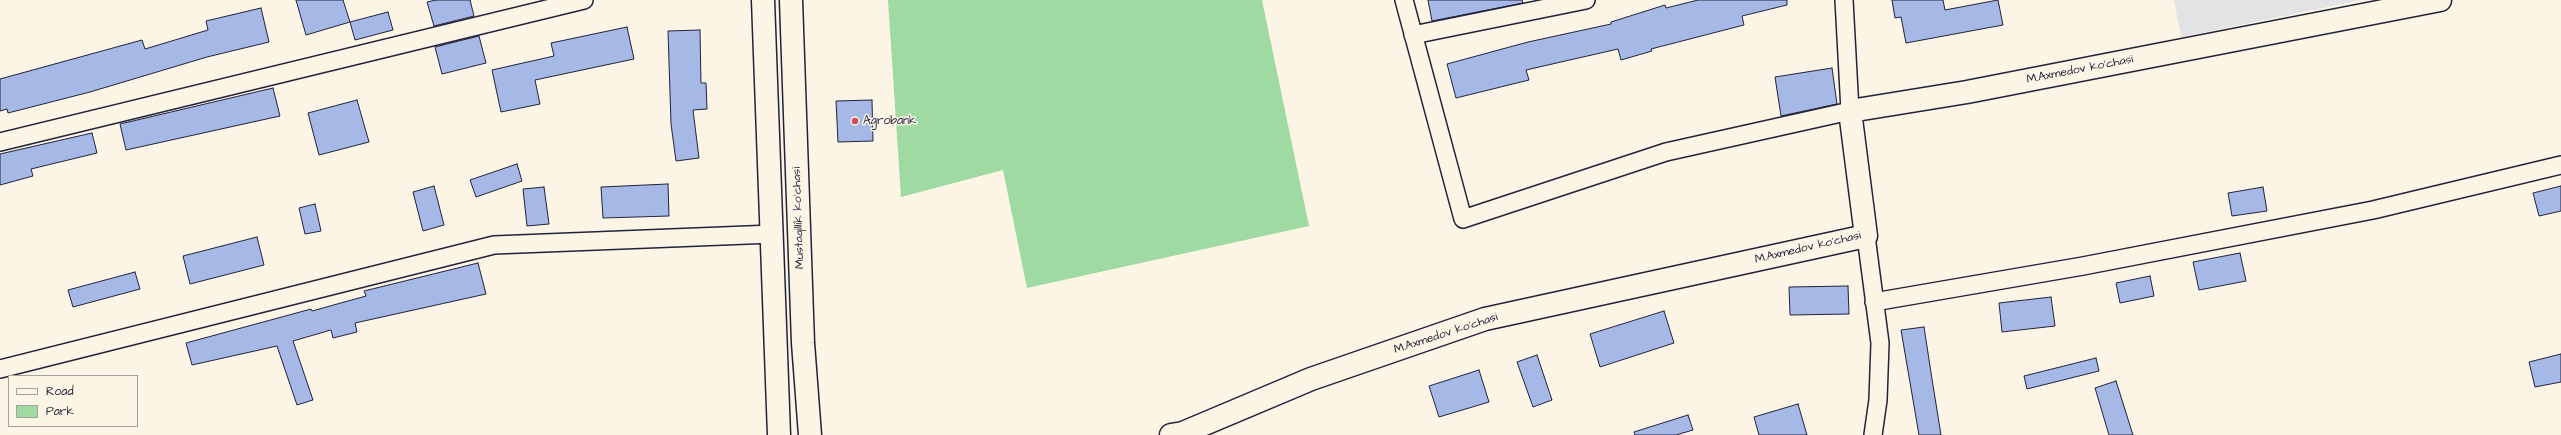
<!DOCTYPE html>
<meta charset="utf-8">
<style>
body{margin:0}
#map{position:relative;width:2561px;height:435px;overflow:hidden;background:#fcf5e5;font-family:"Architects Daughter",sans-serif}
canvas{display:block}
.legend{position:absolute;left:8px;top:375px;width:130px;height:52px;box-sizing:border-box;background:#fcf5e5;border:1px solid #a5a1a1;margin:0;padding:5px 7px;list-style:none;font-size:12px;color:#22223b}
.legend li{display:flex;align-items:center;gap:8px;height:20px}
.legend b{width:20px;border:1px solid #a5a1a1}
</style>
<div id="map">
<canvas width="2561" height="435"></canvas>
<ul class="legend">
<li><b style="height:5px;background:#fcf5e5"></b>Road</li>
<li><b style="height:11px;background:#9edaa1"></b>Park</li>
</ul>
</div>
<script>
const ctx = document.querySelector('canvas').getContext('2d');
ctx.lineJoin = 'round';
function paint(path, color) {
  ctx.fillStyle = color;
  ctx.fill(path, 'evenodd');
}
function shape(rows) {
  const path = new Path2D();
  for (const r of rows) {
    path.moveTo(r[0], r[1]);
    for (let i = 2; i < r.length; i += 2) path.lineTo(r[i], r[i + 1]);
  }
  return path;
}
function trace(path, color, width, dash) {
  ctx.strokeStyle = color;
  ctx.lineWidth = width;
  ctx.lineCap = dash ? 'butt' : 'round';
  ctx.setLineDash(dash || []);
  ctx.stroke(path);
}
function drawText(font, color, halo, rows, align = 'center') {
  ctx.font = font + ' "Architects Daughter",sans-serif';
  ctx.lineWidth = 3;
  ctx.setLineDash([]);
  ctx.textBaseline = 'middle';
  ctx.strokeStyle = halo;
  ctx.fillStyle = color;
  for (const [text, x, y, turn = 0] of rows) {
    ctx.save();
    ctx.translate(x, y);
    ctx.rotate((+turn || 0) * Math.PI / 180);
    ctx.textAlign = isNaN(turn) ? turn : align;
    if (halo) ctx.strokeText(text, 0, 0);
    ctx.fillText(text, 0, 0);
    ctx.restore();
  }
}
const built = shape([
 [2174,0,2362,0,2181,37]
]);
const green = shape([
 [888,0,1262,0,1309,226,1027,288,1003,170,901,197]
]);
const building = shape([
 [296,0,343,0,350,22,306,35,296,0],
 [436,0,470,0,474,16,434,26,427,2,436,0],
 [1428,0,1522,0,1523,3,1432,21,1428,0],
 [1698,0,1787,0,1787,5,1742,16,1744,25,1651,49,1652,51,1621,60,1618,49,1526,70,1529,80,1456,98,1447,64,1528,42,1611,24,1611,22,1665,5,1666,8,1698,0],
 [1892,0,1943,0,1945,10,1998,0,2003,25,1906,43,1901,17,1895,18,1892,0],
 [261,8,269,42,207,57,90,92,8,113,7,109,0,111,0,79,142,40,145,49,208,30,206,21,261,8],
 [388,12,393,30,355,40,350,22,388,12],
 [627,27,634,59,535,80,540,104,501,112,492,70,554,56,551,43,627,27],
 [700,30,701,83,706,83,707,109,693,110,699,158,676,161,671,124,668,31,700,30],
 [479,36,486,63,442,74,435,47,479,36],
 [1832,68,1837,104,1781,116,1775,77,1832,68],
 [273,88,280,116,126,150,120,124,273,88],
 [357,100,369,142,319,155,308,113,357,100],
 [872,100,873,141,838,142,836,101,872,100],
 [92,133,97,153,31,169,33,176,0,185,0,154,92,133],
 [517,164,522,181,476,197,470,180,517,164],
 [668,184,669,216,603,218,601,187,668,184],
 [434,186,444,225,423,231,413,192,434,186],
 [2561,186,2561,211,2539,216,2533,193,2561,186],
 [544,187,549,224,527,226,523,189,544,187],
 [2263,187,2267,211,2232,216,2228,193,2263,187],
 [315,204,321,231,305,234,299,208,315,204],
 [257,237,264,265,190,284,183,256,257,237],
 [2240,253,2246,281,2199,290,2193,262,2240,253],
 [478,263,486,294,355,323,357,332,333,338,331,330,293,341,313,400,297,405,277,346,192,365,186,343,311,309,312,311,366,296,364,291,478,263],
 [135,272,140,289,73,307,68,290,135,272],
 [2150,276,2154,296,2120,303,2116,283,2150,276],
 [1848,286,1849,314,1790,315,1789,287,1848,286],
 [2051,297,2055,326,2002,332,1999,303,2051,297],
 [1664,311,1674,343,1600,367,1590,334,1664,311],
 [1924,327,1932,379,1941,435,1919,435,1901,330,1924,327],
 [2561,354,2561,382,2535,387,2529,362,2561,354],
 [1537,355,1552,400,1533,407,1517,362,1537,355],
 [2096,358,2099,371,2027,389,2024,376,2096,358],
 [1479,370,1489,402,1439,417,1429,386,1479,370],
 [2116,381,2133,435,2109,435,2095,388,2116,381],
 [1798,404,1807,435,1759,435,1754,417,1798,404],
 [1688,415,1693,430,1676,435,1635,435,1634,432,1688,415]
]);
const minor = shape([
 [1404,0,1463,219,1666,152,1850,111,1844,0],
 [1413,35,1586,0],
 [0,142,584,0],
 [1866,236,1880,343,1878,400,1873,435],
 [1874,302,2083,266,2373,210,2561,165],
 [0,369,494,245,773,234]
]);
const tertiary = shape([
 [763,0,779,435],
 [791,0,803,343,810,435]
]);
const secondary = shape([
 [1171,435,1183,433,1311,379,1485,319,1866,236,1850,111,1967,92,2440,0]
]);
const markers = [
 [855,121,4,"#d1495b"]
];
const streetNames = [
 ["M.Axmedov ko'chasi",2080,70,-11],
 ["Mustaqillik ko’chasi",799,218,-92],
 ["M.Axmedov ko'chasi",1808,248,-13],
 ["M.Axmedov ko'chasi",1446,334,-18]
];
const poiNames = [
 ["Agrobank",863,121]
];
paint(built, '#e2e3e5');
paint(green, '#9edaa1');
paint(building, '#a5b8e6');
trace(building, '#22223b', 1);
trace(minor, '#22223b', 20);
trace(tertiary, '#22223b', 25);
trace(secondary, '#22223b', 25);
trace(minor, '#fcf5e5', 17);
trace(tertiary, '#fcf5e5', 22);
trace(secondary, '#fcf5e5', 22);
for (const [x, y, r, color] of markers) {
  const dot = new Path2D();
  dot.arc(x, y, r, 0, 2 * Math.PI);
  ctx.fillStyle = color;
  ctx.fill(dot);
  trace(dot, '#fcf5e5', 1.5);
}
drawText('12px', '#22223b', '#fcf5e5', streetNames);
drawText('12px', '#22223b', '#fcf5e5', poiNames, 'left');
</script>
